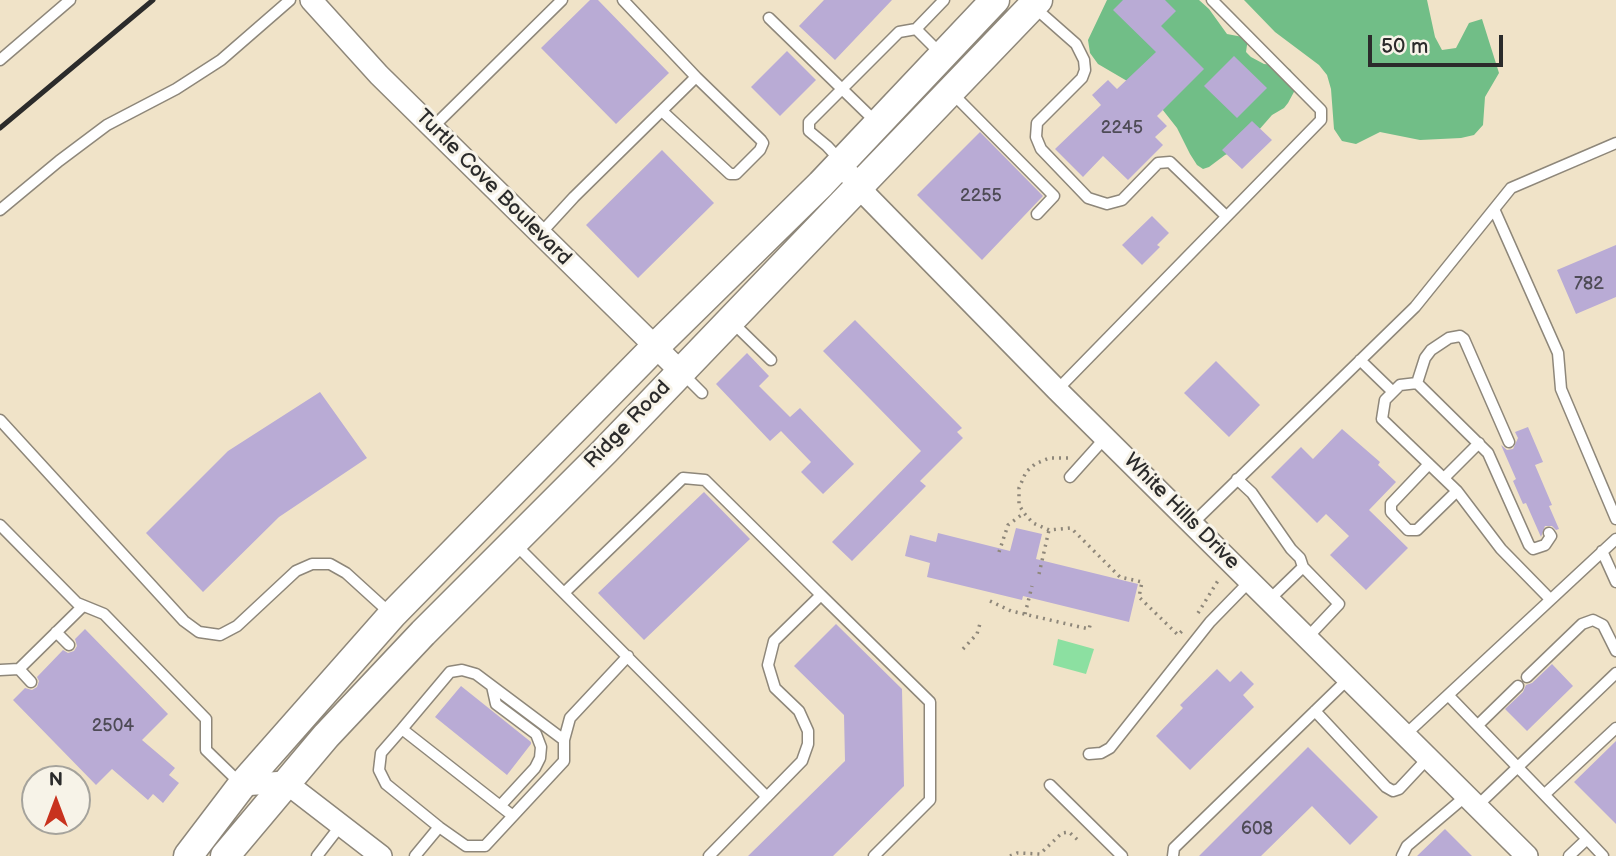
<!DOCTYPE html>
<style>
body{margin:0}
#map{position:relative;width:1616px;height:856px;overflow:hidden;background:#f0e3c8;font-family:"Balsamiq Sans",sans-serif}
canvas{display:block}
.north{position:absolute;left:21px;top:765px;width:70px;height:70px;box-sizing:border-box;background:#f7f3e8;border:2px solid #a5a39c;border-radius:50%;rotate:0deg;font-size:19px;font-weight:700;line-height:28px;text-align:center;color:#2b2b2b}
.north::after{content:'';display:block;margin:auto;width:24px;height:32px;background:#c8321e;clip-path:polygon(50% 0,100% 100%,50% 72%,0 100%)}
.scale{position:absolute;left:1368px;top:35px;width:135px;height:32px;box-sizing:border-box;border:4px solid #2b2b2b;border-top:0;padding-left:9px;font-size:21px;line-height:24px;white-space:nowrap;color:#2b2b2b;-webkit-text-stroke:5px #f7f3e8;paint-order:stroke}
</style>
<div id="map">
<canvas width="1616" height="856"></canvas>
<div class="north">N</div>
<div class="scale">50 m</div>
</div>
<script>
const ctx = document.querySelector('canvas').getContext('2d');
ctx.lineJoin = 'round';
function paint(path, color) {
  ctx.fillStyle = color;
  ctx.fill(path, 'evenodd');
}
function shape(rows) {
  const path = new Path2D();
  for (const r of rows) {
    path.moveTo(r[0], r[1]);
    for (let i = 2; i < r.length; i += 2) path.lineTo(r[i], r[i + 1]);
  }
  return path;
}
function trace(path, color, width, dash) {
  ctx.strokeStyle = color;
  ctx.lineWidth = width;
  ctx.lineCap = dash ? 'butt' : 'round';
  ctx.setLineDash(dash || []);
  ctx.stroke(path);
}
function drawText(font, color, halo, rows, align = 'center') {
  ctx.font = font + ' "Balsamiq Sans",sans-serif';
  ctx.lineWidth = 6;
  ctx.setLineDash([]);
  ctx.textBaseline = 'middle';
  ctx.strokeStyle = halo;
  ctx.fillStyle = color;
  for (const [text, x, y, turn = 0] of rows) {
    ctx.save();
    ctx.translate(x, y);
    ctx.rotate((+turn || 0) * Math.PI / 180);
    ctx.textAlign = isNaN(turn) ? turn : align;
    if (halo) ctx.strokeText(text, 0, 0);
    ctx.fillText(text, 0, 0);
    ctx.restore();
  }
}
const green = shape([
 [1058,639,1094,649,1086,674,1053,665]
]);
const forest = shape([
 [1107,0,1199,0,1209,9,1227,34,1248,38,1246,52,1251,57,1264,64,1285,66,1291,70,1295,90,1288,103,1284,108,1272,115,1244,147,1225,155,1209,167,1203,169,1197,165,1190,154,1177,128,1151,95,1098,64,1090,53,1088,40],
 [1244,0,1427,0,1435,37,1442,50,1456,48,1469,23,1482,19,1499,73,1485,97,1483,125,1474,135,1461,138,1420,140,1380,132,1356,144,1342,141,1334,129,1331,89,1327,75,1319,65,1275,32]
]);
const building = shape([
 [590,0,598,0,669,73,616,124,541,48],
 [824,0,892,0,835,60,799,26],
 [1123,0,1165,0,1176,11,1161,26,1204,69,1157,116,1167,126,1155,137,1163,145,1128,180,1103,156,1083,177,1055,149,1101,105,1092,95,1108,80,1117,89,1156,52,1113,10],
 [787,51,816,80,780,116,751,87],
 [1234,56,1267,88,1237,118,1204,86],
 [1252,121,1272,140,1242,169,1222,150],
 [980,132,1043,196,982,260,917,195],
 [662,150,714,203,638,278,586,225],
 [1152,216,1169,233,1157,245,1160,247,1142,265,1122,245],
 [1616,245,1616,297,1576,314,1557,270],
 [855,320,962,428,957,432,963,438,920,481,926,486,852,561,832,542,921,451,823,351],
 [747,353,769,376,759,386,790,417,800,408,854,464,823,494,801,472,811,462,781,431,770,441,716,384],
 [1216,361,1260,405,1229,437,1184,393],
 [320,392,367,458,279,517,203,592,146,533,228,451],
 [1528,427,1543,462,1535,465,1552,505,1549,506,1559,529,1556,530,1552,526,1545,526,1541,537,1526,503,1523,504,1513,481,1516,479,1501,445,1507,450,1513,449,1518,438,1515,432],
 [1342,429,1380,462,1378,465,1396,482,1369,510,1408,548,1366,590,1330,555,1349,536,1326,514,1317,523,1271,477,1301,447,1313,459],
 [704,492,750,539,644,640,598,593],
 [1016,528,1042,534,1036,559,1138,584,1129,622,1023,596,1022,600,927,577,930,563,905,556,910,535,936,542,938,533,1010,551],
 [836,624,902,689,904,786,833,856,748,856,845,761,844,715,794,666],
 [85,629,168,714,142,740,175,768,169,775,179,783,163,803,153,794,148,800,112,769,96,785,13,700,25,688,32,690,37,687,39,681,37,677,63,650,68,653,74,651,77,646,75,639],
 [1552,664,1573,686,1527,731,1505,709,1523,692,1526,685,1532,683],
 [1217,669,1230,682,1241,671,1254,684,1243,695,1254,707,1190,770,1156,736,1183,708,1180,705],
 [461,686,531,742,531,744,507,775,435,717],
 [1616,741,1616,824,1574,782],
 [1308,747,1378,817,1350,845,1312,806,1261,856,1199,856],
 [1445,829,1472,856,1417,856]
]);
const path = shape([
 [1068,458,1049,458,1035,464,1026,472,1019,488,1019,505,1024,513,1033,523,1049,530,1071,528,1120,577,1142,582,1139,597,1178,635,1184,629],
 [999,552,1008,525,1024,513],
 [1039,574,1049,530],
 [990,601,1011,611,1089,629,1091,622],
 [1198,613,1219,579],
 [1025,614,1032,586],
 [963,649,977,634,981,620],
 [1010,856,1017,853,1040,854,1062,833,1069,832,1079,841]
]);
const lane = shape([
 [1034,7,1076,44,1084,60,1085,70,1082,78,1037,123,1036,137,1041,149,1088,198,1107,204,1122,200,1158,163,1170,162,1226,216],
 [769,18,876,122],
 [916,29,941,54],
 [0,60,70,0],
 [952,93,1054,196,1037,214],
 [662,111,730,174,736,174,760,150,763,143,761,140,696,77],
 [432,128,562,0],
 [840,160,827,146,809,131,809,122,899,32,916,29,944,0],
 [1494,209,1558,353,1561,389,1616,519],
 [0,210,59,161,107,125,176,89,221,60,290,0],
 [540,234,574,197,696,77,623,0],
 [731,321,771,360],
 [1360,360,1393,392,1385,400,1382,419,1457,491,1501,549,1550,599],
 [682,373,702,393],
 [1417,383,1425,358,1431,350,1449,338,1460,336,1464,339,1509,442],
 [1057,390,1321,120,1321,110,1212,0],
 [1393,392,1400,385,1417,383,1488,453,1529,545,1533,549,1545,545,1551,536,1549,533],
 [0,420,184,621,199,632,220,635,237,626,296,571,312,564,330,564,346,573,390,613],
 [1429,464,1391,504,1391,512,1408,530,1417,530,1457,491],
 [1070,477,1105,438],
 [1444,478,1479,443],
 [1237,479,1252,493,1291,549,1300,558,1303,567],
 [1192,524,1415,307,1511,188,1616,143],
 [0,525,77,603,104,614,206,719,206,750,240,783],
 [514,543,767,797],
 [1602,551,1616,582],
 [565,592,683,478,705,480,821,595],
 [1269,600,1303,567,1339,604,1307,638],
 [56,632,69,645],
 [19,669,31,682],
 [0,670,19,669,83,606],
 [1527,677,1582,624,1593,620,1603,625,1616,651],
 [492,686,496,704,536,734,541,747,540,758,535,768,500,806],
 [1448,695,1587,839,1569,856],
 [1315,711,1386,787,1393,791,1399,789,1428,758],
 [1478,725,1518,686],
 [402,729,450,672,462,670,476,674,564,740],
 [1405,735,1616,539],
 [1089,754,1101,753,1110,748,1210,622,1250,581],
 [1050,785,1122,856],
 [1545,794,1616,728],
 [1476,807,1616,673],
 [439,827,386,784,379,770,381,753,402,729,513,816],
 [1587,839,1603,856],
 [317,856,341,825],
 [415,856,439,827,466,846,485,846,564,761,564,740,570,718,628,656],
 [709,856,802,761,808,744,808,731,799,711,775,688,768,665,774,641,821,595,930,702,930,800,874,856],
 [1173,856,1174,848,1348,679],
 [1402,856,1407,846,1466,796]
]);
const street = shape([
 [311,0,379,75,680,371],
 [850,175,868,197,1057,390,1527,856],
 [242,785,285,782,381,856]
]);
const secondary = shape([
 [188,856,242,785,392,615,655,347,821,184,995,0],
 [225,856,326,736,423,633,605,451,1038,0]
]);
const rail = shape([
 [0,128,153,0]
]);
const numberNames = [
 ["2245",1122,128],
 ["2255",981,196],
 ["782",1589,284],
 ["2504",113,726],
 ["608",1257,829]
];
const streetNames = [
 ["Turtle Cove Boulevard",493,188,45],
 ["Ridge Road",628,425,-46],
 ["White Hills Drive",1181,512,45]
];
paint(green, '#8ce0a1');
paint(forest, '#71be87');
paint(building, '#b9abd5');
trace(lane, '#8e877a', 13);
trace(street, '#8e877a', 24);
trace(secondary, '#8e877a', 31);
trace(path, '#8e877a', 3.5, [2, 5]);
trace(lane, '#fff', 10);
trace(street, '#fff', 21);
trace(secondary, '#fff', 28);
trace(rail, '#2b2b2b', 5);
drawText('18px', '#4e4b56', null, numberNames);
drawText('21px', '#2b2b2b', '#f7f3e8', streetNames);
</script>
